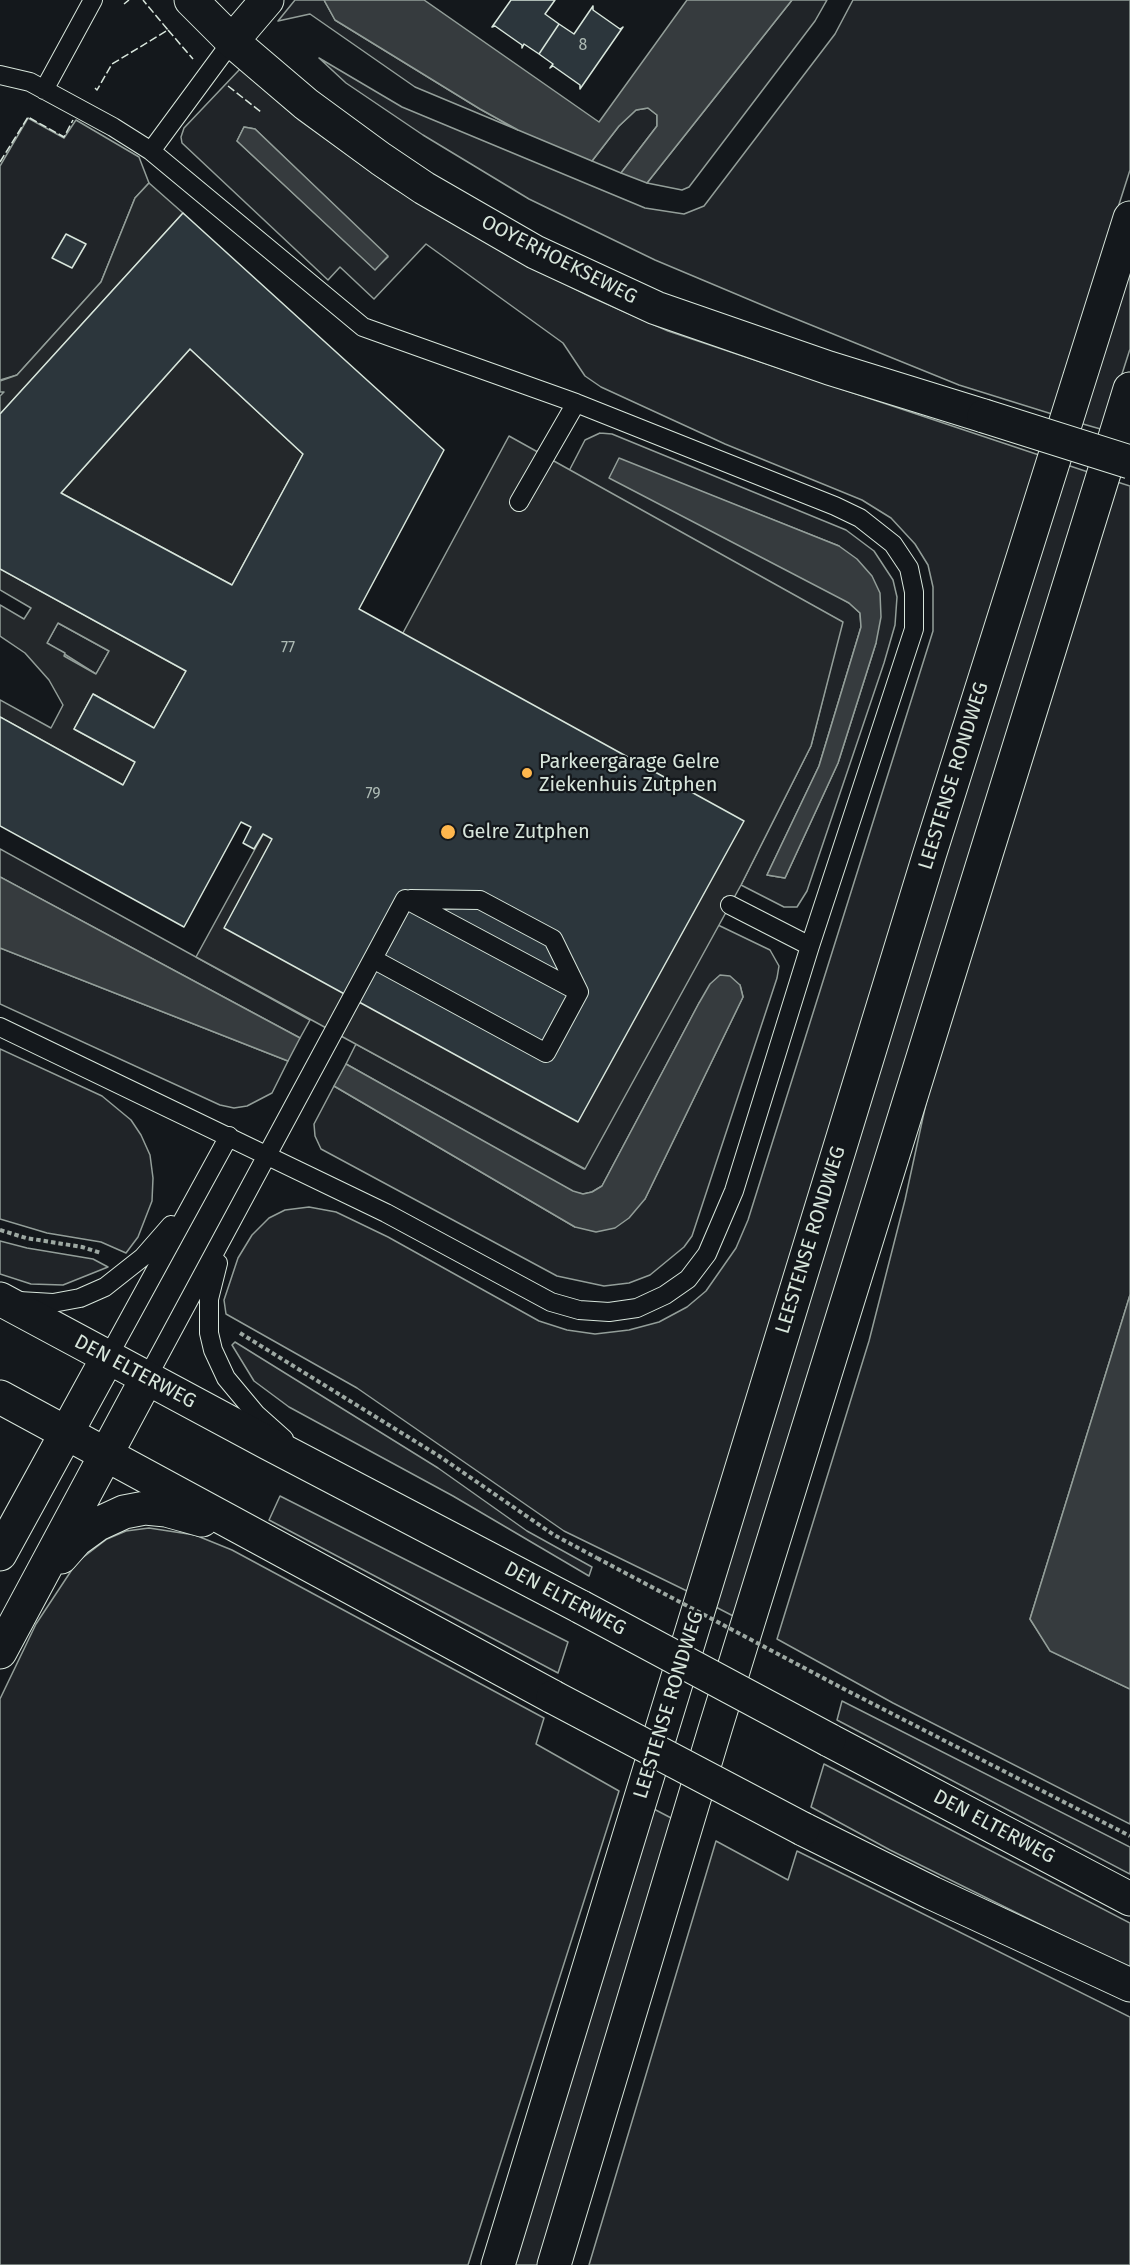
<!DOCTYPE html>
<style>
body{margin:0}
canvas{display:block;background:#14181c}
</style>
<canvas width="1130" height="2265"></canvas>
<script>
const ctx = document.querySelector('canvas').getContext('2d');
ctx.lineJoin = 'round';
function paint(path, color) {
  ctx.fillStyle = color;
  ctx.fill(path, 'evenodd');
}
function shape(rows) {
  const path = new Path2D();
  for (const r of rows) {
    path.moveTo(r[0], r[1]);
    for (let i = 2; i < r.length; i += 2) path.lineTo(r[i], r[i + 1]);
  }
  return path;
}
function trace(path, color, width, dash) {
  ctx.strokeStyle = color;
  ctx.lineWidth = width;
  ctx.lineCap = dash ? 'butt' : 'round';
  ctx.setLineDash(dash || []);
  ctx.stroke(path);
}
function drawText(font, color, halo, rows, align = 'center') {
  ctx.font = font + ' "Fira Sans",sans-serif';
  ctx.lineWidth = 4.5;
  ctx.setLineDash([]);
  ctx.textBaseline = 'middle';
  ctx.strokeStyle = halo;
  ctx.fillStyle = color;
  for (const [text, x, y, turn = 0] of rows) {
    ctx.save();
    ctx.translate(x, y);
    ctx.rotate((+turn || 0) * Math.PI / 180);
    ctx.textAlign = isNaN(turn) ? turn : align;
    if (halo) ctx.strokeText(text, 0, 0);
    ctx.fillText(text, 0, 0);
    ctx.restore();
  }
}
const green = shape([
 [295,0,324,0,335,20,480,109,518,130,415,87,310,14,278,21,295,0],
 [792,0,827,0,815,21,689,187,682,190,647,183,792,0],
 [853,0,1130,0,1130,170,1052,414,959,385,774,310,655,260,529,199,423,135,346,83,319,58,402,107,645,208,684,214,704,206,835,34,853,0],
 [240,69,299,120,392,187,513,258,591,297,668,331,1039,455,689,1592,564,1531,357,1388,226,1314,224,1300,238,1258,252,1235,269,1218,285,1210,309,1207,336,1212,388,1237,539,1321,567,1330,595,1334,629,1330,659,1322,687,1307,706,1291,736,1248,748,1220,933,631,933,587,928,565,915,544,891,518,862,500,725,444,601,387,585,376,563,343,426,244,374,299,340,267,328,280,182,143,181,137,184,128,240,69],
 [244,127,255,129,388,257,375,269,237,141,244,127],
 [648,108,657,115,657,126,621,173,592,161,619,126,636,110,648,108],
 [28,118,64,138,76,120,139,157,149,183,135,198,101,282,17,375,0,380,0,166,28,118],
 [1130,254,1130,349,1104,430,1076,422,1130,254],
 [600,433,612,434,846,530,874,551,893,580,897,597,895,625,884,663,807,891,797,907,784,907,741,885,811,746,842,622,569,471,585,440,600,433],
 [619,459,839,546,876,643,838,763,785,878,767,875,819,766,861,627,860,613,849,603,619,459],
 [1064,464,1091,473,737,1618,710,1604,1064,464],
 [1114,481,1130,486,1130,1295,1030,1619,1051,1651,1130,1689,1130,1824,893,1703,777,1639,869,1341,905,1200,932,1076,1114,481],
 [58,623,109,651,96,674,47,643,58,623],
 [0,849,310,1020,300,1038,0,877,0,849],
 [718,925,770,950,779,966,777,978,692,1236,684,1247,650,1275,629,1283,604,1286,557,1276,321,1149,315,1136,314,1124,334,1086,575,1227,645,1199,743,997,740,985,699,1003,602,1186,592,1192,583,1194,573,1192,346,1064,356,1044,584,1169,718,925],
 [0,948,288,1061,272,1093,247,1106,234,1108,220,1105,0,1004,0,948],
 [0,1049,102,1096,131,1120,141,1135,150,1155,153,1178,152,1201,138,1237,126,1253,101,1242,47,1233,0,1219,0,1049],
 [0,1241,27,1248,93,1259,108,1267,63,1285,31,1284,0,1274,0,1241],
 [235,1342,438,1468,527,1531,592,1567,589,1576,453,1496,289,1407,254,1381,232,1345,235,1342],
 [280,1496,568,1642,558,1673,269,1520,280,1496],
 [149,1528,195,1535,232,1550,544,1718,536,1744,619,1791,468,2265,0,2265,0,1699,36,1624,77,1562,107,1539,126,1531,149,1528],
 [842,1701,1130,1847,1130,1874,837,1720,842,1701],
 [824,1764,1130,1923,1130,1969,890,1850,811,1807,824,1764],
 [650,1807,675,1820,540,2265,512,2265,650,1807],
 [716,1841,788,1880,797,1851,1130,2017,1130,2265,589,2265,716,1841]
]);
const parking = shape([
 [149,183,183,213,0,414,0,396,4,392,0,392,0,381,17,375,101,282,135,198,149,183],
 [190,349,303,454,232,585,61,493,190,349],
 [509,436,843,622,811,746,741,885,585,1169,196,957,373,633,397,644,509,436],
 [0,569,186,671,154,728,93,694,74,729,135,762,123,785,0,717,0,700,51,728,63,705,49,680,25,653,0,636,0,605,24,619,31,608,0,590,0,569],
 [58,623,109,651,96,674,64,656,65,653,47,643,58,623]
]);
const water = shape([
 [324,0,424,0,599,122,687,0,792,0,647,183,621,173,657,126,657,115,648,108,636,110,619,126,592,161,518,130,480,109,335,20,324,0],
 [244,127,255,129,388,256,375,270,237,141,244,127],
 [619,458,839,546,857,559,872,576,880,593,881,617,876,643,838,763,785,878,767,875,819,766,861,627,860,613,849,603,609,478,619,458],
 [0,877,300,1038,288,1061,0,948,0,877],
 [720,975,730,976,740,985,743,997,645,1199,629,1218,615,1228,596,1232,575,1227,334,1086,346,1064,573,1191,583,1194,592,1192,602,1186,699,1003,710,984,720,975],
 [1130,1295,1130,1689,1050,1651,1030,1619,1130,1295]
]);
const building = shape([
 [511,0,555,0,545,14,559,24,539,54,524,44,522,48,522,45,495,26,492,27,511,0],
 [593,6,593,10,620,29,623,27,580,89,580,85,553,66,550,68,553,64,539,54,559,24,574,34,593,6],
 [183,213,444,450,359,609,744,821,578,1122,224,928,272,839,263,834,254,849,243,843,251,827,241,822,184,927,0,826,0,717,123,785,135,762,74,729,93,694,154,728,186,671,0,569,0,414,183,213],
 [190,349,303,454,232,585,61,493,190,349],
 [66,234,86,244,72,268,52,258,66,234]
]);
const path = shape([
 [0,1230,26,1238,82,1247,101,1253],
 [240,1333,439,1456,554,1535,597,1558],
 [842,1688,1130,1836]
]);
const service = shape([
 [0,75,30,82,113,127,151,151,363,327,576,403,835,506,860,518,893,544,909,568,914,592,914,629,810,946,734,1191,707,1254,688,1279,665,1295,637,1308,609,1312,579,1310,551,1302,386,1213,0,1027],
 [44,90,93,0],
 [151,151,232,41],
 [519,502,576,403],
 [410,899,480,900,553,939,579,992],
 [730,905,810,946],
 [218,1263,209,1299,209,1333,213,1350,226,1378,256,1414,284,1439],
 [19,1301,53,1303,80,1298,105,1287,143,1257,171,1225],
 [108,1357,229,1136],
 [147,1378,405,899,579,992,546,1053,373,959]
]);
const minor = shape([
 [191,0,232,41,306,104,381,159,424,188,535,252,656,308,829,368,984,416],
 [232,41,267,0]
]);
const primary = shape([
 [0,1299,268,1443,581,1607],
 [0,1397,553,1697],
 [0,1554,108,1357],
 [61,1557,76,1540,98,1524,124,1512,145,1508,166,1510,202,1520],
 [0,1652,147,1378],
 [829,1740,1130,1899],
 [803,1829,932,1893,1130,1985],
 [498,2265,929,856,1130,218],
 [554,2265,716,1726,1130,389]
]);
const pathBridge = shape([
 [597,1558,842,1688]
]);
const minorBridge = shape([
 [984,416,1130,462]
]);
const primaryBridge = shape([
 [581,1607,829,1740],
 [553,1697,803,1829]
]);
const fence = shape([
 [124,4,129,0],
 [168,30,193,59],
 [228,86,261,112],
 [95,88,97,90,112,64,168,30,143,0],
 [0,162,28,117,64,137,73,120]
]);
const markers = [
 [527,773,6,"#ffb74d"],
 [448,832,8,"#ffb74d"]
];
const numberNames = [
 ["8",583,46],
 ["77",288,649],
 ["79",373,795]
];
const streetNames = [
 ["OOYERHOEKSEWEG",559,260,27],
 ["LEESTENSE RONDWEG",954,776,-73],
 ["LEESTENSE RONDWEG",811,1240,-73],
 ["DEN ELTERWEG",135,1372,28],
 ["DEN ELTERWEG",565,1599,28],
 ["LEESTENSE RONDWEG",669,1705,-73],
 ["DEN ELTERWEG",994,1827,28]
];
const poiNames = [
 ["Parkeergarage Gelre",539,762],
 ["Ziekenhuis Zutphen",539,785],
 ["Gelre Zutphen",462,832]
];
paint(green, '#202428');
trace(green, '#939e99', 1.5);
paint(parking, '#24282b');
trace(parking, '#939e99', 1.5);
paint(water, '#363b3e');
trace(water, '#939e99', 1.5);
paint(building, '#2c363c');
trace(building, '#d8e6dc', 1.5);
trace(service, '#d8e6dc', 20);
trace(minor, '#d8e6dc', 35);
trace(primary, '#d8e6dc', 35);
trace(path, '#9da8a2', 4, [4.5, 3]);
trace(service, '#14181c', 18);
trace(minor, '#14181c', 33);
trace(primary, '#14181c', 33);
trace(minorBridge, '#d8e6dc', 35, []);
trace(primaryBridge, '#d8e6dc', 35, []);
trace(pathBridge, '#9da8a2', 4, [4.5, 3]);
trace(minorBridge, '#14181c', 33);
trace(primaryBridge, '#14181c', 33);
trace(fence, '#d8e6dc', 1.5, [8, 3]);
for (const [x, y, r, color] of markers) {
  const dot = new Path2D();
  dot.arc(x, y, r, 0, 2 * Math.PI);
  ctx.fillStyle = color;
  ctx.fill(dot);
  trace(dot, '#14181c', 2);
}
drawText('16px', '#adbab4', null, numberNames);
drawText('20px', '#d8e6dc', '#14181c', streetNames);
drawText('20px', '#d8e6dc', '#14181c', poiNames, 'left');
</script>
